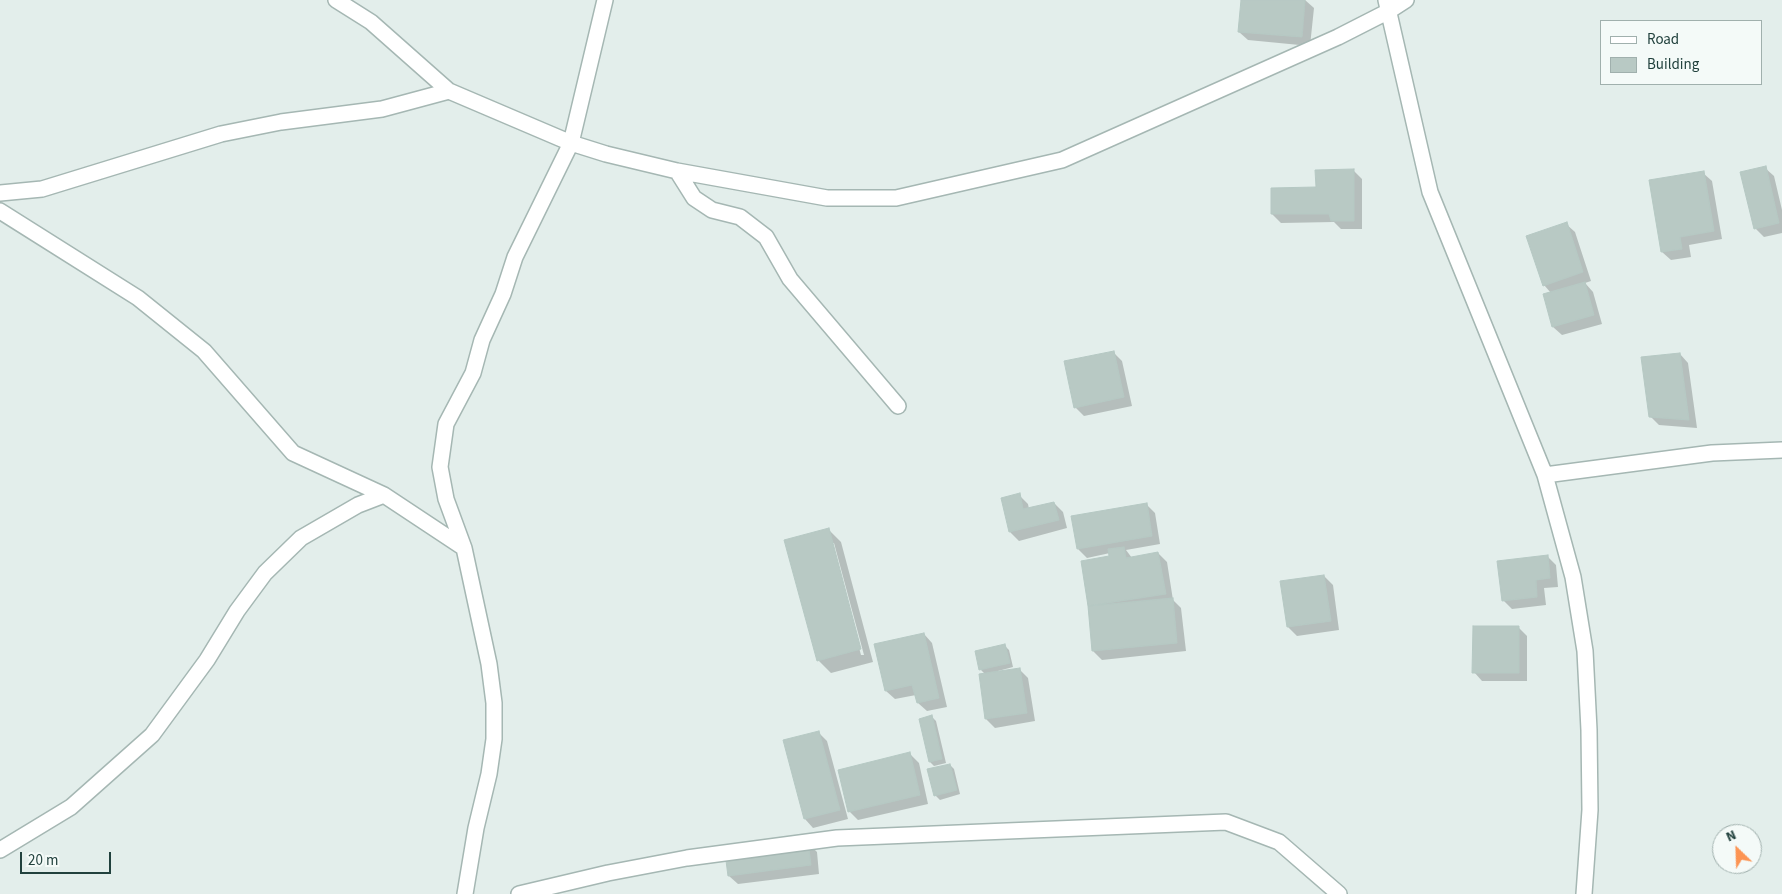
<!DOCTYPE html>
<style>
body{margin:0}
#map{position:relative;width:1782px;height:894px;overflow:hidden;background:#e3eeeb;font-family:"Source Sans 3",sans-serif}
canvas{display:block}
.legend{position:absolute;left:1600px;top:20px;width:162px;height:65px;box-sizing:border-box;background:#f4faf8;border:1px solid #a0b0ad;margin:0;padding:6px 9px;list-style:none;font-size:15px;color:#21413d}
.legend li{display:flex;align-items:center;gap:10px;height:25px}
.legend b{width:25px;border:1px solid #a0b0ad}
.north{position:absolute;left:1712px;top:824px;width:50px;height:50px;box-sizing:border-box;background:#f4faf8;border:1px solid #a0b0ad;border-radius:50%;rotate:336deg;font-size:14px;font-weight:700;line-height:20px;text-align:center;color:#21413d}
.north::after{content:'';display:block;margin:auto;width:18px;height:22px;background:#fc9453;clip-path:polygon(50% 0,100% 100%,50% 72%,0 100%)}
.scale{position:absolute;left:20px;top:852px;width:91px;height:22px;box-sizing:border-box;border:2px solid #21413d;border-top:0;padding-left:6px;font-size:15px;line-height:18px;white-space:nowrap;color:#21413d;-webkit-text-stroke:4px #f4faf8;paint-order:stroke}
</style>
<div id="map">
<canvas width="1782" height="894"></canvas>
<ul class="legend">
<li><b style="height:6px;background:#fff"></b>Road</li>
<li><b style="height:14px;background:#b8c9c4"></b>Building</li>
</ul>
<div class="north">N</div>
<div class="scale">20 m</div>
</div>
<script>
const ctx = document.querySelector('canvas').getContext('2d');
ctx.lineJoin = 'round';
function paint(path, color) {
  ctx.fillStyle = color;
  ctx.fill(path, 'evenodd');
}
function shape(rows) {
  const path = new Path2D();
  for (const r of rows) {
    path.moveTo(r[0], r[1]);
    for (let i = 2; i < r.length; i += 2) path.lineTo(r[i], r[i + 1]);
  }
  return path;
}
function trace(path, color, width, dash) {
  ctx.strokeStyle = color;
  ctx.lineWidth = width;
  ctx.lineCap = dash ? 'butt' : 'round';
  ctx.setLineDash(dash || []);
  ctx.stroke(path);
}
const shadow = shape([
 [1242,0,1305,0,1314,8,1310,46,1248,40,1239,32],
 [1765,168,1774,176,1782,210,1782,233,1764,237,1755,228],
 [1353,170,1362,179,1362,229,1341,229,1334,222,1281,223,1272,214],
 [1703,173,1712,181,1722,239,1689,245,1691,257,1671,260,1662,252],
 [1566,224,1575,232,1591,281,1585,283,1593,292,1602,324,1562,335,1553,327,1551,293,1544,285],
 [1113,352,1122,361,1132,406,1084,416,1075,407],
 [1680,354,1688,363,1697,428,1659,425,1650,416],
 [1019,495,1028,504,1029,509,1054,503,1063,512,1067,528,1019,541,1010,532,1003,499],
 [1146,504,1155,513,1160,544,1126,550,1132,558,1158,553,1167,562,1173,600,1181,608,1186,651,1102,660,1093,651,1083,562,1110,557,1110,553,1087,558,1078,549],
 [828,529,841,542,873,662,831,673,818,660],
 [831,543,834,543,864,655,861,655],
 [1547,556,1556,565,1558,587,1544,588,1546,605,1512,609,1503,600],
 [1324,576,1333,585,1339,630,1297,636,1288,627,1281,582],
 [1519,628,1527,636,1527,681,1482,681,1474,672],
 [924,634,932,643,947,707,927,711,918,703,916,695,895,699,886,691],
 [1004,645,1009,650,1013,667,998,671,999,673,1020,670,1028,678,1035,721,995,728,986,719,986,675,981,670],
 [932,717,936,721,946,763,934,766,930,762],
 [818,732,827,741,848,819,813,828,805,819],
 [910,754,919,763,928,804,858,820,849,811],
 [950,765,954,769,960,794,940,800,935,795],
 [808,843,817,852,819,874,738,884,729,876]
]);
const building = shape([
 [1241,0,1305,0,1302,37,1238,32,1241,0],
 [1766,166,1779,223,1754,229,1740,172,1766,166],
 [1354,169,1354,221,1331,221,1329,214,1271,214,1271,188,1316,187,1315,170,1354,169],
 [1704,171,1714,231,1680,237,1682,249,1661,252,1649,180,1704,171],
 [1567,222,1583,272,1543,286,1526,236,1567,222],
 [1585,282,1594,315,1552,327,1543,294,1585,282],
 [1114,351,1124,397,1074,408,1064,361,1114,351],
 [1680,353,1689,420,1649,417,1641,357,1680,353],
 [1020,493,1023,509,1054,502,1059,520,1009,532,1001,498,1020,493],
 [1147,503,1152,536,1077,549,1071,516,1147,503],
 [829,528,861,649,817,661,784,540,829,528],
 [1124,547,1126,558,1158,552,1166,594,1088,606,1081,561,1109,556,1108,549,1124,547],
 [1548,555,1550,578,1536,580,1537,597,1502,601,1497,561,1548,555],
 [1324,575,1331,621,1287,627,1280,581,1324,575],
 [1173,598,1177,643,1092,651,1088,606,1173,598],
 [1473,626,1519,626,1519,673,1472,673,1473,626],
 [924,633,939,698,917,703,912,685,885,691,874,644,924,633],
 [1005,644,1010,663,979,670,975,651,1005,644],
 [1020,668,1027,713,985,719,979,674,1020,668],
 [932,715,942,759,929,762,919,719,932,715],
 [819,731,840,810,804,819,783,740,819,731],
 [910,752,920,795,848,812,838,770,910,752],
 [950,764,957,790,934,796,927,769,950,764],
 [808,842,811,865,728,876,725,853,808,842]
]);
const minor = shape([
 [336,0,371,22,449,91],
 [1386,0,1430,192,1545,475,1573,577,1585,651,1589,730,1590,810,1584,894],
 [677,171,694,198,712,210,740,217,766,237,790,279,898,406],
 [0,193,42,189,221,134,281,122,382,109,449,91,571,143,606,154,677,171,827,198,896,198,1062,160,1338,37,1389,11,1406,0],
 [0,211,138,298,204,351,293,453,384,495,464,548],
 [1545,475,1712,453,1782,450],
 [0,850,71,807,152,735,207,660,237,611,265,573,301,538,358,505,384,495],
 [465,894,476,828,489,774,494,739,494,703,489,664,464,548,446,499,440,467,446,424,473,373,482,340,503,294,515,257,571,143,605,0],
 [519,894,608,873,687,858,837,838,1226,822,1279,842,1339,894]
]);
paint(shadow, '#0003');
paint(building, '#b8c9c4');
trace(building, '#b5c8c3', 1);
trace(minor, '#a5b7b3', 18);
trace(minor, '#fff', 15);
</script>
